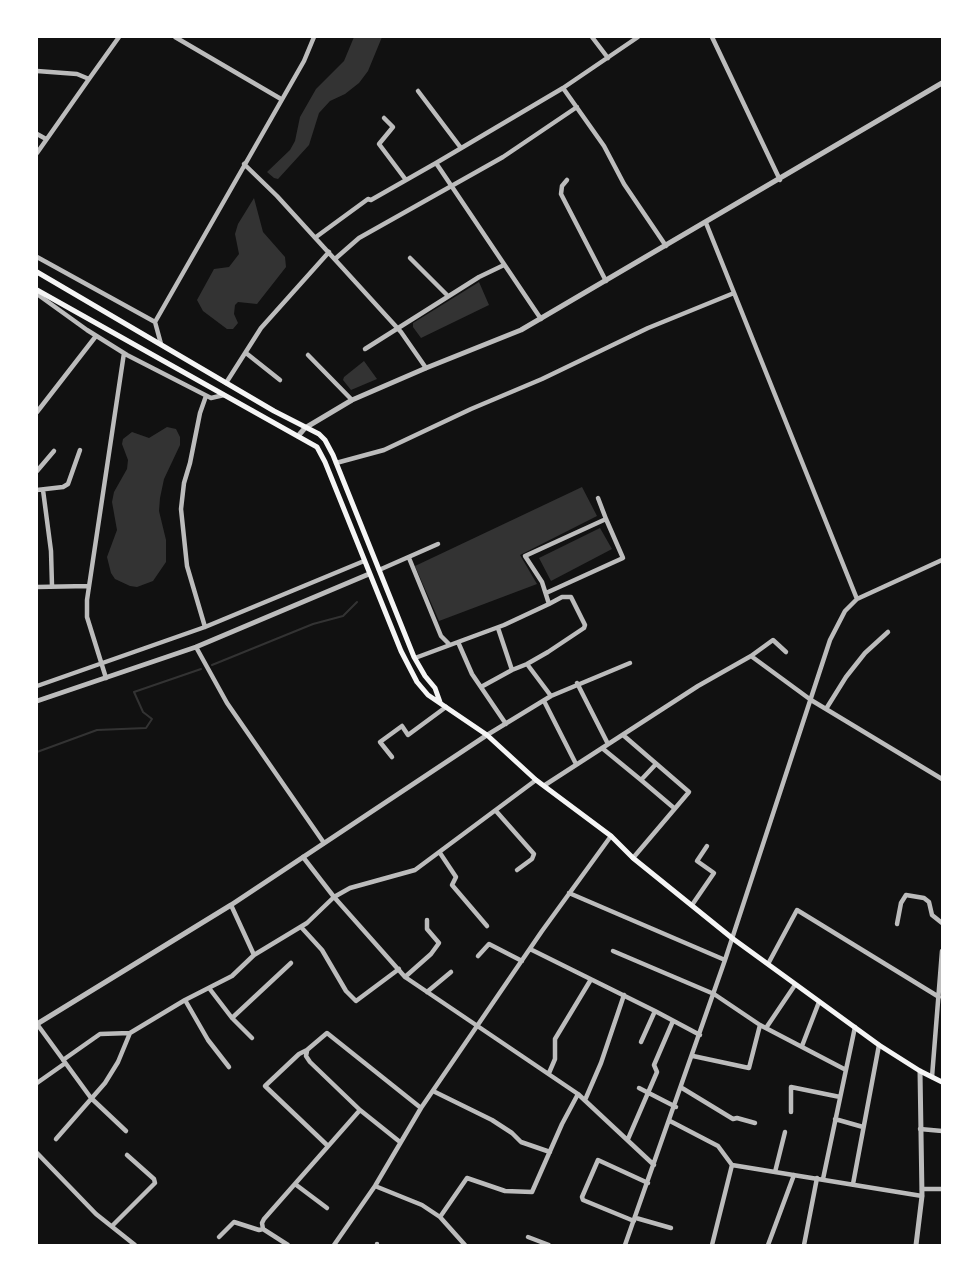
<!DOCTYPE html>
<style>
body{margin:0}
#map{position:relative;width:979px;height:1282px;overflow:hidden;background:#111;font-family:Cabin,sans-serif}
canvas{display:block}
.frame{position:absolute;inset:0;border:38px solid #fff;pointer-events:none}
</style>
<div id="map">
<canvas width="979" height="1282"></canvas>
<div class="frame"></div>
</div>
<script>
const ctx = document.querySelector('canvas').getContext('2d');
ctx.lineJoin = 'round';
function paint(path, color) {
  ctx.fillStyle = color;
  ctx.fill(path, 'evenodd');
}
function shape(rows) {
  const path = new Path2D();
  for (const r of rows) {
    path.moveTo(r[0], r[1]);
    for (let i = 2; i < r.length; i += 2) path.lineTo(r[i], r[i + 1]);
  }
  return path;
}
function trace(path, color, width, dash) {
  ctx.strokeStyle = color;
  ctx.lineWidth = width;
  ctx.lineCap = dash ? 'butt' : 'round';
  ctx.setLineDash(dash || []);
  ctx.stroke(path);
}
const water = shape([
 [354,37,382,37,368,71,359,83,345,94,330,101,319,113,309,145,278,179,274,178,267,172,290,150,295,141,300,117,316,89,344,61],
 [254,198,263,232,285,257,286,267,257,304,238,302,235,305,234,314,238,323,233,329,227,329,203,311,197,300,214,269,229,267,239,254,235,234,238,224],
 [479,282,489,305,421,338,413,327,413,323],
 [364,361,377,379,351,390,343,380,344,377],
 [167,427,176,429,180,437,180,445,164,479,160,498,159,511,166,540,166,562,153,581,137,587,130,586,115,579,111,573,107,557,117,530,112,502,114,492,127,469,128,460,122,444,123,439,132,432,149,438],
 [582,487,597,516,520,555,537,584,439,621,415,566],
 [600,528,612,549,551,581,539,558]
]);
const stream = shape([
 [212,665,313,624,343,616,357,602],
 [37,752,97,730,146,728,152,719,143,712,134,692,201,669]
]);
const minor = shape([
 [175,37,281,99],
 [592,37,608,58],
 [712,37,780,180],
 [37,71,77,74,89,79,37,153],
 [89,79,119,37],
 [563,88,604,146,624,184,666,246],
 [418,91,461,148],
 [384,118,393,127,379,144,406,180],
 [37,134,46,139],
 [436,163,541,319],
 [244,164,277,196,401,332,426,368],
 [567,180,562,186,561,194,606,281],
 [316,237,368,199,371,200,436,163,563,88,638,37],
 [37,257,155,322,161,344],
 [410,258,448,296],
 [335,259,359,238,503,157,577,107],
 [37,294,87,330,127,355,211,398,224,395],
 [155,322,304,61,314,37],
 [365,349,479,277,504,265],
 [246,353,280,380],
 [308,355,352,400],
 [226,383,261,328,329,252],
 [37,412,96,336],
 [336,463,384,450,471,409,542,379,648,328,734,293],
 [37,471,54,451],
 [37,490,63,487,68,484,80,450],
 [43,490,51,551,52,586],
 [409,558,441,636,450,645,458,642,504,625,549,604,542,582,525,556,606,519,598,498],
 [379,570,438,544],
 [37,587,88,586],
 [546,593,623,558,606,519],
 [857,599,942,560],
 [205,627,187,566,181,509,184,483,190,463,200,413,206,396],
 [498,628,512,670,527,664,548,652,584,628,585,625,571,597,562,597,549,604],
 [458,642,472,674,506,724],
 [196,647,227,703,324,843],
 [751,656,773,640,786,652],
 [415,658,450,645],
 [527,664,551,696],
 [106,678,87,617,87,600,124,353],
 [577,683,608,744],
 [37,686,205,627,364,561],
 [481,687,512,670],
 [544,701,576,764],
 [826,709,846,677,865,653,888,632],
 [487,735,551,696,630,663],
 [623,735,689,792,633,858],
 [602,748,641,780],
 [392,757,380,742,402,726,408,735,446,707],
 [656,764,641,780,674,808],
 [545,785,698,686,751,656,811,700,942,779],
 [496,811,534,854,532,859,517,870],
 [440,853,456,877,452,885,487,926],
 [303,857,334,897,405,977,578,1094,654,1165],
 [569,893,725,960],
 [231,905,254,955],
 [692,905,714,873,697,861,707,846],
 [897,924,901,903,906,895,924,898,929,902,932,915,942,923],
 [301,927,322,950,346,991,356,1001,399,969],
 [530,949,655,1011],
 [613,951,714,994,760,1025,846,1070],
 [478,956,489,944,522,961],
 [768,964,797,910,939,997],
 [405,977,431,954,439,943,427,929,427,920],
 [209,988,232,1018,252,1038],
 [427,992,451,972],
 [185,1000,208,1040,229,1067],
 [232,1018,291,963],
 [37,1024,91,1098,126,1131],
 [766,1028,795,985],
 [641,1042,655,1011,700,1035],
 [802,1046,819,1002],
 [307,1051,306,1056,310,1062,360,1110],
 [693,1056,749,1068,760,1025],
 [63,1060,100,1034,130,1033,185,1000,232,976,254,955,307,923,334,897,350,888,415,870,536,780],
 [549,1073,555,1059,555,1039,590,981],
 [932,1077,942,951],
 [37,1083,64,1064],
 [639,1088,676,1107],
 [682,1088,733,1119,737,1118,755,1123],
 [433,1091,492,1120,512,1133,521,1142,550,1152],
 [585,1100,601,1063,624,995],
 [791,1112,791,1087,840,1097],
 [835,1119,863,1127],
 [670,1121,718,1146,732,1165,922,1196],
 [920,1129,942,1131],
 [56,1139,105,1083,118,1062,130,1033],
 [628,1139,657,1072,654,1065,673,1021],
 [328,1146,265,1086,299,1054,307,1050,327,1033,421,1108],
 [37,1153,96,1214,135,1245],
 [775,1172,785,1132],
 [823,1179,855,1027],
 [295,1184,327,1208],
 [853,1184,879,1045],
 [375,1186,422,1205,440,1217,465,1245],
 [922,1189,942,1189],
 [440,1217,467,1178,505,1191,532,1192,562,1124,578,1094],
 [636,1218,671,1228],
 [634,1221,583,1200,582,1197,598,1160,648,1183],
 [112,1226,155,1183,154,1179,127,1155],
 [219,1237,234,1222,259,1230,263,1229],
 [528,1237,549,1245],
 [288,1245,263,1229,262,1223,264,1219,360,1110,400,1142],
 [334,1245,375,1186,421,1108,542,931,611,836],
 [377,1245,377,1244],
 [625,1245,725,960,830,640,845,611,857,599,706,223],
 [712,1245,732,1165],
 [768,1245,794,1175],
 [804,1245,817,1178]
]);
const tertiary = shape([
 [298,436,305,428,352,400,426,368,521,330,942,83],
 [37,701,196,647,369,574],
 [37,1024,231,905,487,735],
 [916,1245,922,1196,920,1071]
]);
const secondary = shape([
 [37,272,274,411,319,434,325,440,333,455,414,657,425,676,435,688,440,702],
 [37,290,317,447,325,462,401,651,417,682,428,695,487,735,536,780,611,836,633,858,732,938,879,1045,920,1071,942,1082]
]);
paint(water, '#333');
trace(stream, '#333', 2);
trace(minor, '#bcbcbc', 4.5);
trace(tertiary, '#bcbcbc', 5);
trace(secondary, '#f5f5f5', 5);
</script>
